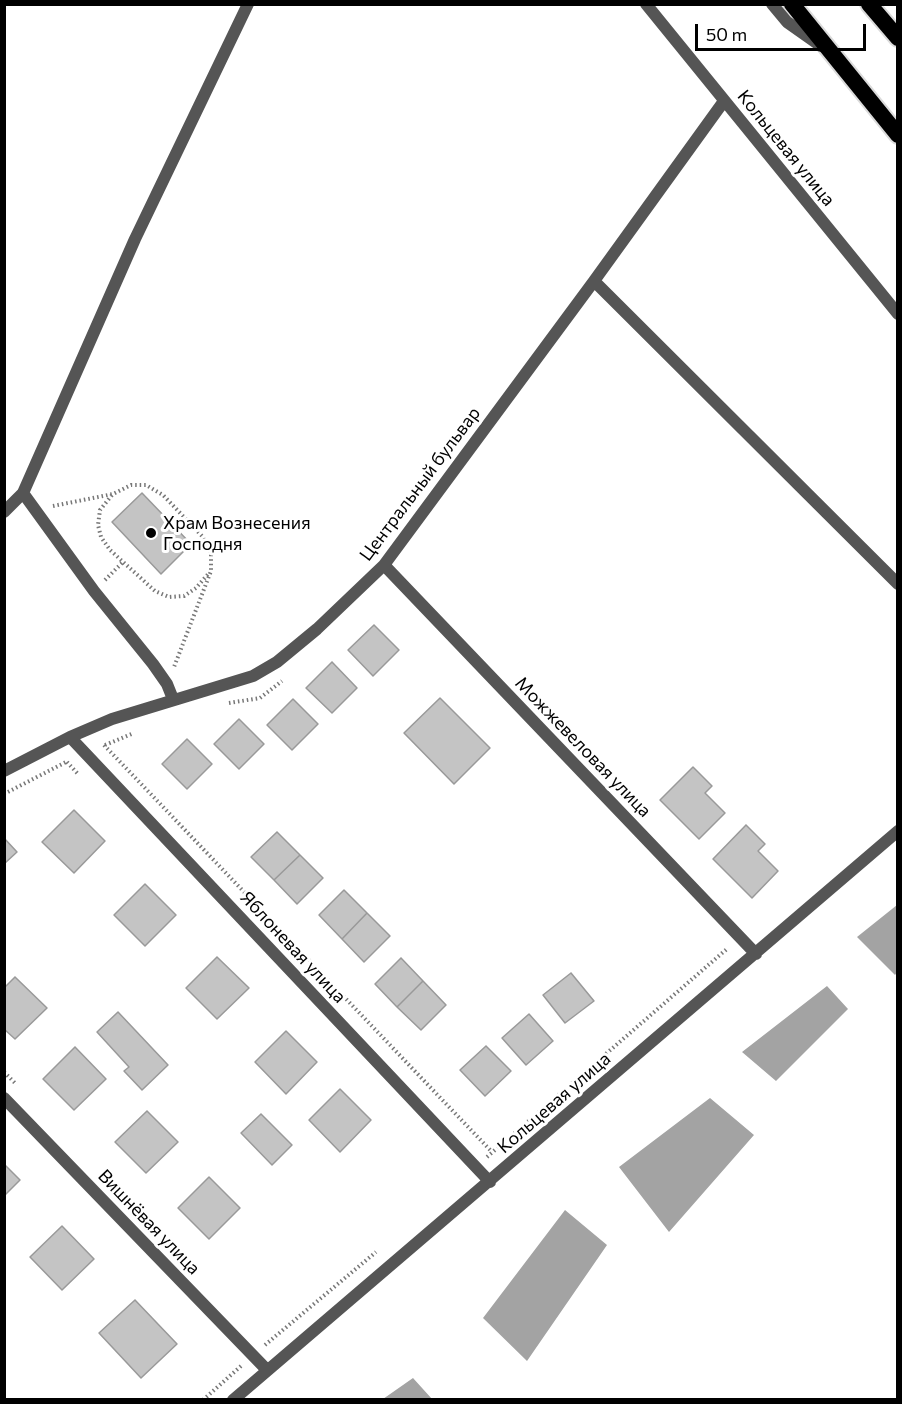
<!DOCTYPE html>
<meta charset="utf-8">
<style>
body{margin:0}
#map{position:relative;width:902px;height:1404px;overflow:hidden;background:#fff;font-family:Commissioner,sans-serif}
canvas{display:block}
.frame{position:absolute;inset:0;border:6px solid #000;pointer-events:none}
.scale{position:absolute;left:695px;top:24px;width:171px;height:27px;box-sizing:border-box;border:3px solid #000;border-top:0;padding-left:8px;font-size:18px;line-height:21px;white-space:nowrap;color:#000;-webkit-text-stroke:4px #fff;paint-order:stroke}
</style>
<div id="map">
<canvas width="902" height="1404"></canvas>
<div class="frame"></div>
<div class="scale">50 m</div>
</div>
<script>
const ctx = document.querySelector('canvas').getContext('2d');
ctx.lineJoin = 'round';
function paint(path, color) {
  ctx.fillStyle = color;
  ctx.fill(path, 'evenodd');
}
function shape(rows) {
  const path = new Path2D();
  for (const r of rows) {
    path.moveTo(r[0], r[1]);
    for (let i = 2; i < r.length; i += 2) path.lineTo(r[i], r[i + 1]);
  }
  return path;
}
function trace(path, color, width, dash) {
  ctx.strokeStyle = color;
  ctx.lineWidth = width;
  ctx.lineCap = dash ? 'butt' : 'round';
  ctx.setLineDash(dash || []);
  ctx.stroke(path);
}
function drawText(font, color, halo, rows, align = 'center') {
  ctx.font = font + ' Commissioner,sans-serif';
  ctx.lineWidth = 6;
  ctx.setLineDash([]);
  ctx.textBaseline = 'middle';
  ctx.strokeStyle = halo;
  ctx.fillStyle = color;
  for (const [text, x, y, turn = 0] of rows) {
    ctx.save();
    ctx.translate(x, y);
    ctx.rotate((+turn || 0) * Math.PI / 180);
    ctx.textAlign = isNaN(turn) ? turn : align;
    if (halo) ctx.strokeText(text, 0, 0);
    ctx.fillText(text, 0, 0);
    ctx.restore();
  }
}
const water = shape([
 [897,905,898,971,895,975,857,937],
 [827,986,848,1009,776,1081,742,1052],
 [710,1098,754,1135,669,1232,619,1167],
 [565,1210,607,1245,527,1361,483,1318],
 [413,1378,432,1399,383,1399]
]);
const building = shape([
 [142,493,191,544,161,574,112,522,142,493],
 [374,625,399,650,373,676,348,650,374,625],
 [332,662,357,688,332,713,306,688,332,662],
 [440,698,490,748,454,784,404,733,440,698],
 [293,699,318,724,292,750,267,725,293,699],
 [239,719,264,744,239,769,214,744,239,719],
 [187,739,212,764,187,789,162,764,187,739],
 [693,767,712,786,705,793,725,813,699,839,660,800,693,767],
 [74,810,105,841,74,873,42,842,74,810],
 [746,825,765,844,758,851,778,871,752,898,713,859,746,825],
 [277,832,300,855,274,880,251,857,277,832],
 [4,838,17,852,4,864,4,838],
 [300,855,323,878,297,904,274,880,300,855],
 [145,884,176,915,145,946,114,915,145,884],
 [344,890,367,913,342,939,319,915,344,890],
 [367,913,390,936,364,962,342,939,367,913],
 [217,957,249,988,217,1019,186,988,217,957],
 [401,958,423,981,397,1007,375,984,401,958],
 [571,973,594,1001,565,1023,543,995,571,973],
 [15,977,47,1008,15,1039,4,1029,4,988,15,977],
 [423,981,446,1005,421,1030,397,1007,423,981],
 [118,1012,168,1065,142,1090,124,1071,129,1067,97,1032,118,1012],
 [529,1014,553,1041,526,1065,502,1038,529,1014],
 [286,1031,317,1062,286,1094,255,1062,286,1031],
 [486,1046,511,1071,485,1096,460,1070,486,1046],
 [75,1047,106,1079,74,1110,43,1079,75,1047],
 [340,1089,371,1120,340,1152,309,1120,340,1089],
 [147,1111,178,1142,146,1173,115,1142,147,1111],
 [261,1114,292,1145,272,1165,241,1133,261,1114],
 [4,1164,20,1180,4,1196,4,1164],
 [209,1177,240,1208,209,1239,178,1208,209,1177],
 [62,1226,94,1259,62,1290,30,1257,62,1226],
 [135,1300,177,1344,141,1378,99,1333,135,1300]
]);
const path = shape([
 [112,495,100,510,98,525,101,537,110,550,155,591,169,597,184,596,196,588,209,573],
 [53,506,113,494,131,485,146,485,163,495,202,536,211,553,211,571,174,667],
 [105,580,123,562],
 [229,703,260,698,282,681],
 [104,745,492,1152],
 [105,745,134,733],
 [67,762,78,774],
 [4,794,68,761],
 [4,1072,16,1084],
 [487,1157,728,948],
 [265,1345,376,1252],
 [203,1400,241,1366]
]);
const minor = shape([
 [646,4,898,314],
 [772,4,787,22,821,46],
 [594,281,898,584],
 [23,493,94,591,153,664,167,684,173,699],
 [4,512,23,493,135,239,248,4],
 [384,565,756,954],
 [70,737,490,1182],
 [4,771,70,737,112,719,253,676,277,662,317,629,384,565,594,281,724,101],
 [4,1098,267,1370],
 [233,1400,898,831]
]);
const trunk = shape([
 [792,4,898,135],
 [869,4,898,38]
]);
const markers = [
 [151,533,6,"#000"]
];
const streetNames = [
 ["Кольцевая улица",786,148,51],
 ["Центральный бульвар",420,484,-53],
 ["Можжевеловая улица",583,747,46],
 ["Яблоневая улица",293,947,47],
 ["Кольцевая улица",554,1103,-41],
 ["Вишнёвая улица",149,1222,46]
];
const poiNames = [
 ["Храм Вознесения",163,523],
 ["Господня",163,544]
];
paint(water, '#a3a3a3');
paint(building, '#c4c4c4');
trace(building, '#999', 1.5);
trace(trunk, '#dbdbdb', 20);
trace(path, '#777', 4, [1.5, 3]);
trace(minor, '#555', 12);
trace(trunk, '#000', 16);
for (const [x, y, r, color] of markers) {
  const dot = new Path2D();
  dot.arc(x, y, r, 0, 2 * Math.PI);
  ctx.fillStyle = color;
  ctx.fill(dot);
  trace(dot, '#fff', 2);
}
drawText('18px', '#000', '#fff', streetNames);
drawText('18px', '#000', '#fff', poiNames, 'left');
</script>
